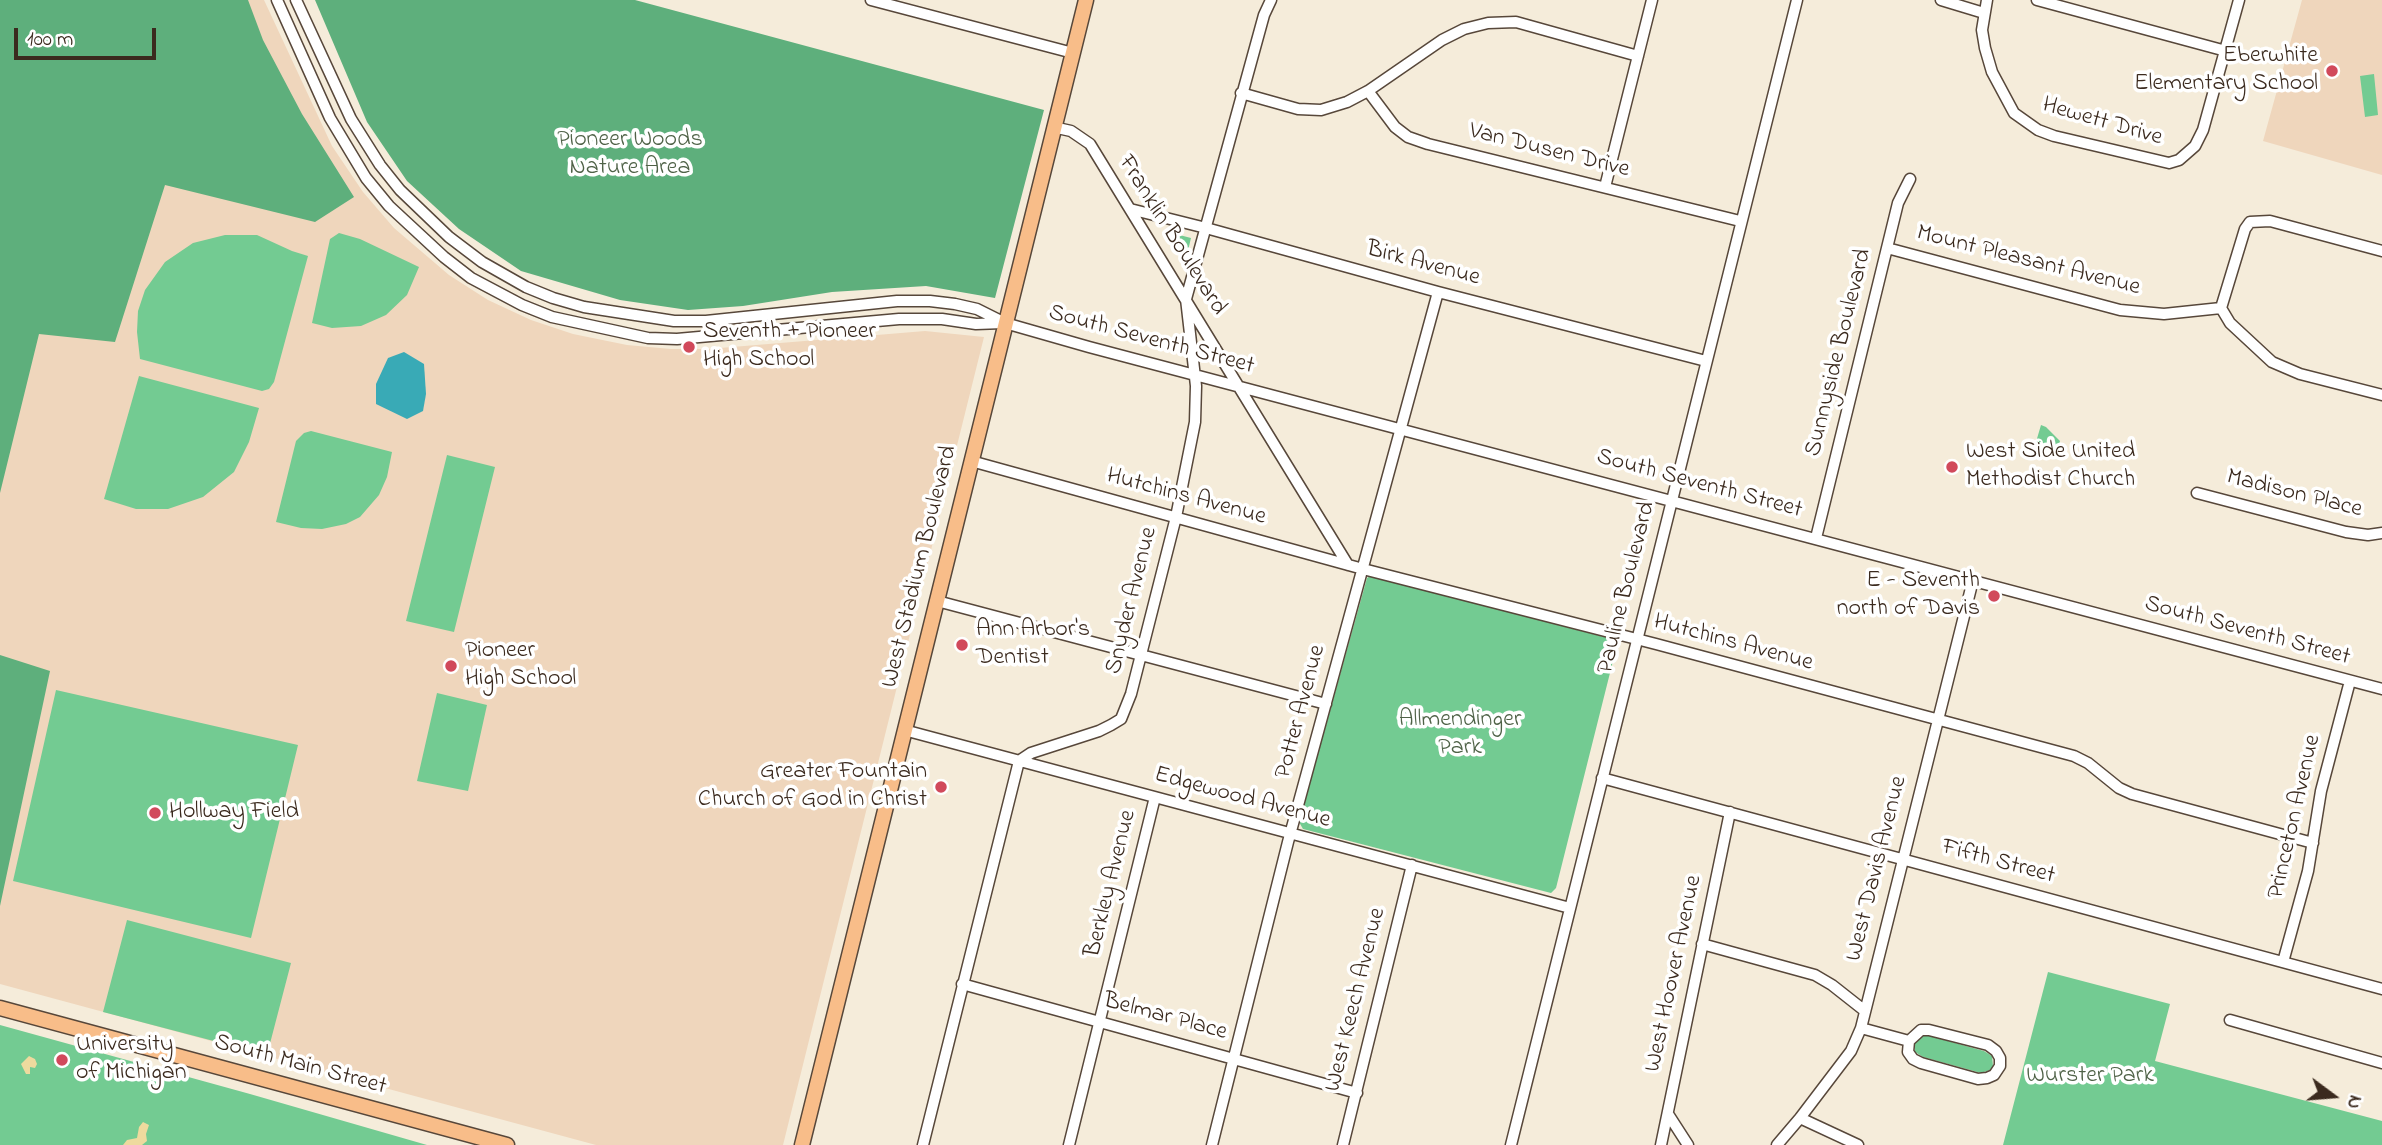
<!DOCTYPE html>
<style>
body{margin:0}
#map{position:relative;width:2382px;height:1145px;overflow:hidden;background:#f5ecda;font-family:"Indie Flower",sans-serif}
canvas{display:block}
.north{position:absolute;left:2298px;top:1061px;width:70px;height:70px;-webkit-text-stroke:5px #fff;paint-order:stroke;rotate:106deg;font-size:19px;font-weight:700;line-height:28px;text-align:center;color:#3b2a1e}
.north::after{content:'';display:block;margin:auto;width:24px;height:32px;background:#3b2a1e;clip-path:polygon(50% 0,100% 100%,50% 72%,0 100%)}
.scale{position:absolute;left:14px;top:28px;width:142px;height:32px;box-sizing:border-box;border:4px solid #3b2a1e;border-top:0;padding-left:9px;font-size:21px;line-height:24px;white-space:nowrap;color:#3b2a1e;-webkit-text-stroke:5px #fff;paint-order:stroke}
</style>
<div id="map">
<canvas width="2382" height="1145"></canvas>
<div class="north">N</div>
<div class="scale">100 m</div>
</div>
<script>
const ctx = document.querySelector('canvas').getContext('2d');
ctx.lineJoin = 'round';
function paint(path, color) {
  ctx.fillStyle = color;
  ctx.fill(path, 'evenodd');
}
function shape(rows) {
  const path = new Path2D();
  for (const r of rows) {
    path.moveTo(r[0], r[1]);
    for (let i = 2; i < r.length; i += 2) path.lineTo(r[i], r[i + 1]);
  }
  return path;
}
function trace(path, color, width, dash) {
  ctx.strokeStyle = color;
  ctx.lineWidth = width;
  ctx.lineCap = dash ? 'butt' : 'round';
  ctx.setLineDash(dash || []);
  ctx.stroke(path);
}
function drawText(font, color, halo, rows, align = 'center') {
  ctx.font = font + ' "Indie Flower",sans-serif';
  ctx.lineWidth = 7;
  ctx.setLineDash([]);
  ctx.textBaseline = 'middle';
  ctx.strokeStyle = halo;
  ctx.fillStyle = color;
  for (const [text, x, y, turn = 0] of rows) {
    ctx.save();
    ctx.translate(x, y);
    ctx.rotate((+turn || 0) * Math.PI / 180);
    ctx.textAlign = isNaN(turn) ? turn : align;
    if (halo) ctx.strokeText(text, 0, 0);
    ctx.fillText(text, 0, 0);
    ctx.restore();
  }
}
const built = shape([
 [0,0,264,0,332,146,363,192,394,228,449,275,488,300,531,320,573,334,627,345,671,349,708,349,925,331,984,337,783,1145,596,1145,0,984],
 [2302,0,2382,0,2382,175,2263,141]
]);
const green = shape([
 [2374,74,2378,115,2365,117,2360,76],
 [1164,231,1191,238,1185,263],
 [339,233,360,239,419,267,407,295,386,315,361,326,332,328,312,323,330,239],
 [225,235,257,235,292,251,308,256,274,382,269,389,262,391,140,359,137,332,138,311,145,290,165,262,193,243],
 [139,376,259,408,249,442,234,472,203,497,168,509,136,509,104,499],
 [2041,425,2046,427,2060,441,2058,448,2036,442],
 [311,431,392,452,387,477,379,495,360,517,346,524,322,529,301,528,276,522,296,441,304,433],
 [447,455,495,467,454,632,406,621],
 [1370,576,1612,639,1616,649,1556,888,1551,893,1303,829,1299,822,1367,578],
 [56,690,298,745,251,938,13,881],
 [437,693,487,705,468,791,417,781],
 [127,920,291,963,267,1055,103,1012],
 [2048,972,2170,1004,2155,1061,2382,1121,2382,1145,2003,1145],
 [0,1025,250,1094,427,1145,0,1145],
 [1926,1035,1984,1051,1992,1056,1993,1066,1990,1070,1981,1073,1923,1057,1915,1052,1914,1044,1922,1036]
]);
const forest = shape([
 [0,0,248,0,263,40,302,114,354,197,315,222,165,185,115,342,39,334,0,493],
 [315,0,635,0,1044,110,995,298,926,286,832,292,743,306,688,310,620,300,521,271,459,229,407,181,367,122],
 [0,655,50,671,0,906]
]);
const sand = shape([
 [29,1056,35,1059,37,1064,35,1068,30,1067,30,1074,26,1074,21,1064],
 [143,1122,149,1125,146,1134,147,1141,142,1145,123,1145,127,1140,137,1138,139,1127]
]);
const water = shape([
 [404,352,424,364,426,394,423,411,407,419,376,404,376,384,388,358]
]);
const minor = shape([
 [277,0,330,118,366,178,389,206,444,257,471,278,522,305,552,317,648,338,677,339,899,319,942,319,976,324,1003,323],
 [296,0,351,119,380,165,400,190,449,237,482,262,526,287,553,298,584,307,674,321,706,321,897,301,930,301,955,304,977,309,1005,323,1089,347,2382,689],
 [871,0,1073,53],
 [1941,0,1984,13],
 [1987,0,1982,30,1985,48,1992,72,2014,113,2038,130,2054,136,2169,163,2179,160,2195,146,2203,130,2239,0],
 [2037,0,2226,51],
 [1368,91,1395,127,1408,137,1428,144,1740,221],
 [1241,93,1298,109,1321,110,1347,102,1368,91,1442,40,1464,29,1488,23,1516,22,1638,56],
 [1053,127,1071,131,1090,144,1348,565],
 [1605,187,1652,0],
 [1130,209,1206,228,1438,292,1706,361],
 [1887,248,2120,310,2164,314,2221,308],
 [2221,308,2245,229,2250,222,2270,221,2382,251],
 [2221,308,2230,323,2272,362,2300,374,2382,395],
 [971,461,1363,569,1656,644,2074,756,2088,763,2119,788,2132,794,2313,843],
 [2197,493,2346,532,2368,535,2382,533],
 [1816,538,1898,203,1910,179],
 [937,601,1326,704],
 [904,730,1570,908],
 [1602,778,2382,989],
 [1702,944,1815,975,1832,985,1865,1011],
 [2283,962,2308,871,2321,791,2350,681],
 [962,984,1357,1093],
 [2230,1020,2382,1063],
 [1861,1028,1909,1041],
 [1921,1030,1929,1030,1988,1045,1996,1051,2000,1058,2000,1066,1994,1075,1987,1078,1978,1079,1921,1063,1913,1059,1908,1052,1909,1041,1921,1030],
 [1668,1114,1688,1145],
 [1800,1118,1858,1145],
 [923,1145,1019,761,1031,753,1099,731,1111,725,1121,719,1131,694,1176,517,1195,422,1196,386,1186,299,1264,15,1271,0],
 [1069,1145,1155,797],
 [1212,1145,1288,842,1438,292],
 [1343,1145,1412,865],
 [1511,1145,1797,0],
 [1661,1145,1730,812],
 [1777,1145,1800,1118,1851,1051,1861,1028,1973,580]
]);
const major = shape([
 [0,1008,507,1145],
 [802,1145,1086,0]
]);
const markers = [
 [2332,71,7,"#d1495b"],
 [689,347,7,"#d1495b"],
 [1952,467,7,"#d1495b"],
 [1994,596,7,"#d1495b"],
 [962,645,7,"#d1495b"],
 [451,666,7,"#d1495b"],
 [941,787,7,"#d1495b"],
 [155,813,7,"#d1495b"],
 [62,1060,7,"#d1495b"]
];
const poiNames = [
 ["Eberwhite",2318,57,"right"],
 ["Elementary School",2318,85,"right"],
 ["Seventh + Pioneer",703,333],
 ["High School",703,361],
 ["West Side United",1966,453],
 ["Methodist Church",1966,481],
 ["E - Seventh",1980,582,"right"],
 ["north of Davis",1980,610,"right"],
 ["Ann Arbor's",976,631],
 ["Dentist",976,659],
 ["Pioneer",465,652],
 ["High School",465,680],
 ["Greater Fountain",927,773,"right"],
 ["Church of God in Christ",927,801,"right"],
 ["Hollway Field",169,813],
 ["University",76,1046],
 ["of Michigan",76,1074]
];
const streetNames = [
 ["Hewett Drive",2102,123,16],
 ["Van Dusen Drive",1549,152,14],
 ["Franklin Boulevard",1171,236,58],
 ["Mount Pleasant Avenue",2028,262,14],
 ["Birk Avenue",1423,265,15],
 ["South Seventh Street",1151,341,15],
 ["Sunnyside Boulevard",1840,353,-76],
 ["South Seventh Street",1699,485,15],
 ["Madison Place",2294,495,14],
 ["Hutchins Avenue",1186,498,15],
 ["West Stadium Boulevard",921,567,-76],
 ["Pauline Boulevard",1628,588,-76],
 ["Snyder Avenue",1133,601,-76],
 ["South Seventh Street",2247,632,15],
 ["Hutchins Avenue",1733,644,15],
 ["Potter Avenue",1302,712,-75],
 ["Edgewood Avenue",1242,799,15],
 ["Princeton Avenue",2296,817,-77],
 ["Fifth Street",1998,863,15],
 ["West Davis Avenue",1878,869,-76],
 ["Berkley Avenue",1112,884,-76],
 ["West Hoover Avenue",1675,974,-78],
 ["West Keech Avenue",1357,1000,-76],
 ["Belmar Place",1165,1018,15],
 ["South Main Street",300,1066,15]
];
const parkNames = [
 ["Pioneer Woods",630,141],
 ["Nature Area",630,169],
 ["Allmendinger",1460,721],
 ["Park",1460,749],
 ["Wurster Park",2090,1077]
];
paint(built, '#efd6bc');
paint(green, '#73cb92');
paint(forest, '#5eaf7c');
paint(sand, '#eeda9e');
paint(water, '#39aab6');
trace(minor, '#57473a', 13);
trace(major, '#57473a', 17);
trace(minor, '#fff', 10);
trace(major, '#f8bd89', 14);
for (const [x, y, r, color] of markers) {
  const dot = new Path2D();
  dot.arc(x, y, r, 0, 2 * Math.PI);
  ctx.fillStyle = color;
  ctx.fill(dot);
  trace(dot, '#fff', 2.5);
}
drawText('24px', '#3b2a1e', '#fff', poiNames, 'left');
drawText('24px', '#3b2a1e', '#fff', streetNames);
drawText('24px', '#4f6247', '#fff', parkNames);
</script>
